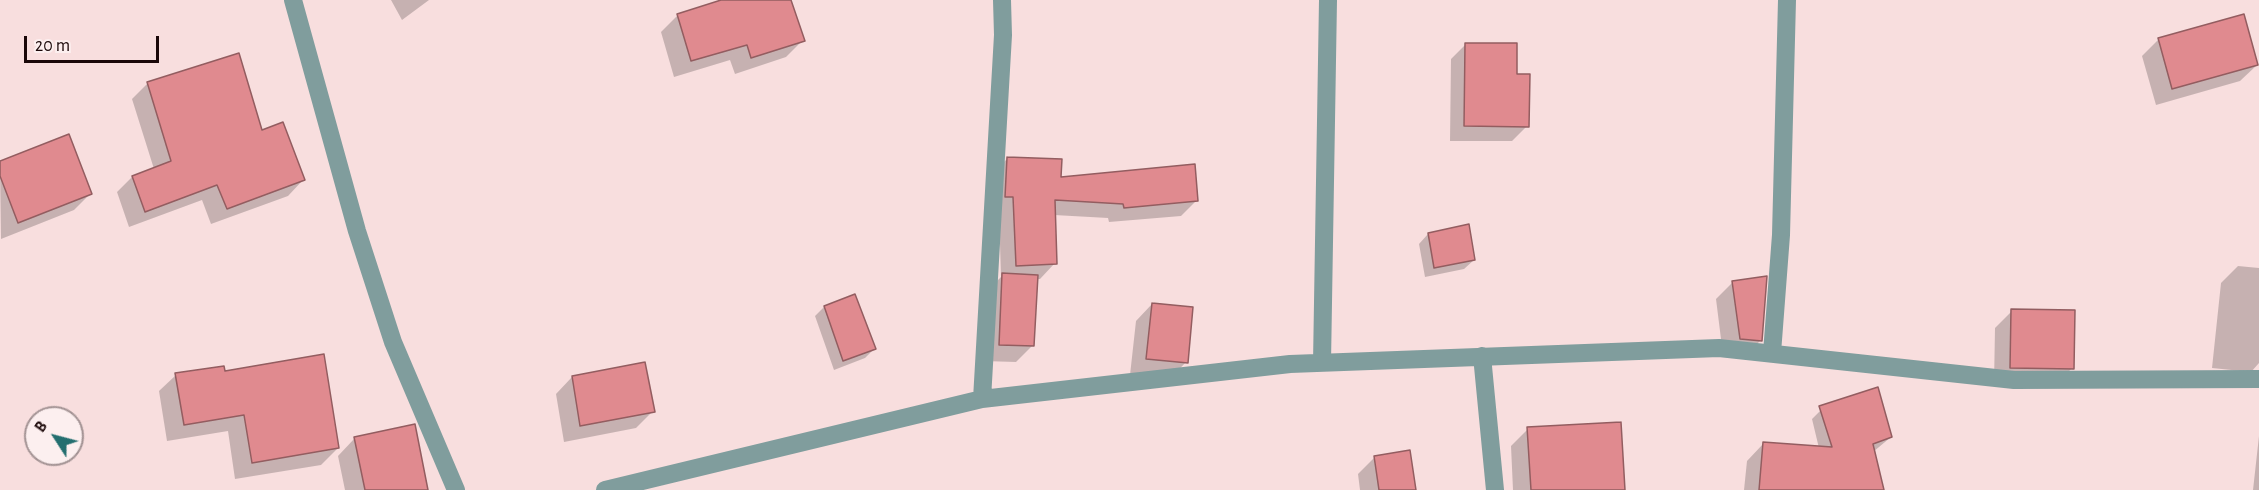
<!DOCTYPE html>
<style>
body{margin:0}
#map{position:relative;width:2259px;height:490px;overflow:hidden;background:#f8dede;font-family:"Alegreya Sans",sans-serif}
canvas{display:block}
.north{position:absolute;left:24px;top:406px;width:60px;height:60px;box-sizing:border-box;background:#fcefef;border:2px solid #a29293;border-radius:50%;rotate:306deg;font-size:16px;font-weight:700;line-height:24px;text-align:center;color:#1a0708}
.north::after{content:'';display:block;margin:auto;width:21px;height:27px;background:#236e6f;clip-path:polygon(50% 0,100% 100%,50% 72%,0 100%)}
.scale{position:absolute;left:24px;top:36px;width:135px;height:27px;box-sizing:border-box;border:3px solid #1a0708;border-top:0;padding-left:8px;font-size:18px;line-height:21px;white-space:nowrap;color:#1a0708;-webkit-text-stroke:4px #fcefef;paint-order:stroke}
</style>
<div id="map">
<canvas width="2259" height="490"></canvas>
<div class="north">B</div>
<div class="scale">20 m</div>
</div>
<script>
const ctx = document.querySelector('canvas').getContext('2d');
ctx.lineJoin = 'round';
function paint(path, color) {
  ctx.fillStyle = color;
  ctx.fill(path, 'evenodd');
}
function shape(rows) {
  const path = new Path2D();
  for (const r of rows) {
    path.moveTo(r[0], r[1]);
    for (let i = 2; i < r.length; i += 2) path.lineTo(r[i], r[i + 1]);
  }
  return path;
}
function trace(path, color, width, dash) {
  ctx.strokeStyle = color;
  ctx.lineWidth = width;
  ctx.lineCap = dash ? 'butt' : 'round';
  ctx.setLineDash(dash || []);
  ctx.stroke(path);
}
const shadow = shape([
 [391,0,429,0,402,20],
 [723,0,790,0,803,40,786,57,735,74,730,60,674,77,661,32,678,15],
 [2159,39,2257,65,2240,81,2156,105,2142,56],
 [1466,44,1516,75,1527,126,1512,141,1450,141,1451,59],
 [148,83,261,132,303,180,288,196,211,224,202,200,129,227,117,192,132,177,154,169,132,99],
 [1008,158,1059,178,1197,200,1181,216,1109,222,1108,218,1054,215,1055,263,1040,279,1036,279,1033,345,1016,362,983,361,986,292,1001,277,999,212,992,174],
 [0,163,91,193,74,210,1,239],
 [1428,234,1474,260,1464,269,1425,277,1419,244],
 [2238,266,2259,268,2259,363,2251,372,2212,368,2221,283],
 [1732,283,1760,341,1743,357,1723,355,1716,299],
 [1152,304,1186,362,1170,379,1130,375,1136,321],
 [824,307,874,349,865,358,834,370,815,316],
 [2012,311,2072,368,2056,385,1994,384,1995,328],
 [224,372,338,448,321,465,235,479,228,431,167,441,159,391,176,375],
 [572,377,653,411,636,428,564,442,556,394],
 [1826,405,1891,437,1873,452,1883,490,1829,490,1812,419],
 [1528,429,1624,490,1513,490,1511,446],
 [2259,436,2259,490,2253,490],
 [354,439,427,490,345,490,338,456],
 [1763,444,1793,490,1744,490,1747,461],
 [1375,457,1414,490,1360,490,1358,474]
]);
const building = shape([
 [721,0,791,0,805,41,751,58,747,45,691,61,677,14,721,0],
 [2244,14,2258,65,2172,89,2158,38,2244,14],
 [1465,43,1517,43,1517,74,1530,74,1529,127,1464,126,1465,43],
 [239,53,262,130,283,122,305,180,227,209,217,185,145,212,132,176,171,161,147,82,239,53],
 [69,134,92,194,18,223,0,176,0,161,69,134],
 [1007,157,1062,159,1061,177,1195,164,1198,201,1124,208,1123,204,1055,200,1057,264,1016,266,1013,197,1005,197,1007,157],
 [1469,224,1475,260,1434,268,1428,233,1469,224],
 [1002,273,1038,275,1034,346,999,345,1002,273],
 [1767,276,1762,341,1740,339,1732,281,1767,276],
 [855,294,876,349,843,361,824,306,855,294],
 [1152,303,1193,307,1188,363,1146,359,1152,303],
 [2011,309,2075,310,2074,369,2010,368,2011,309],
 [324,354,339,448,252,463,244,415,184,425,175,373,224,366,225,371,324,354],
 [645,362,655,412,580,426,572,376,645,362],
 [1878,387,1892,437,1873,444,1884,490,1759,490,1763,442,1832,447,1819,406,1878,387],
 [1621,422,1625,490,1531,490,1527,427,1621,422],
 [415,424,428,490,365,490,354,437,415,424],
 [1410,450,1416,490,1379,490,1374,456,1410,450]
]);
const minor = shape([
 [293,0,357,231,393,342,456,490],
 [1772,353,1781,235,1787,0],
 [1482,356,1495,490],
 [1322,363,1328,0],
 [982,399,1003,35,1002,0],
 [605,490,982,399,1290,364,1719,348,2014,380,2259,379]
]);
paint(shadow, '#0003');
paint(building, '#e08a8f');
trace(building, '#935d60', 1.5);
trace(minor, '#809d9d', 18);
</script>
